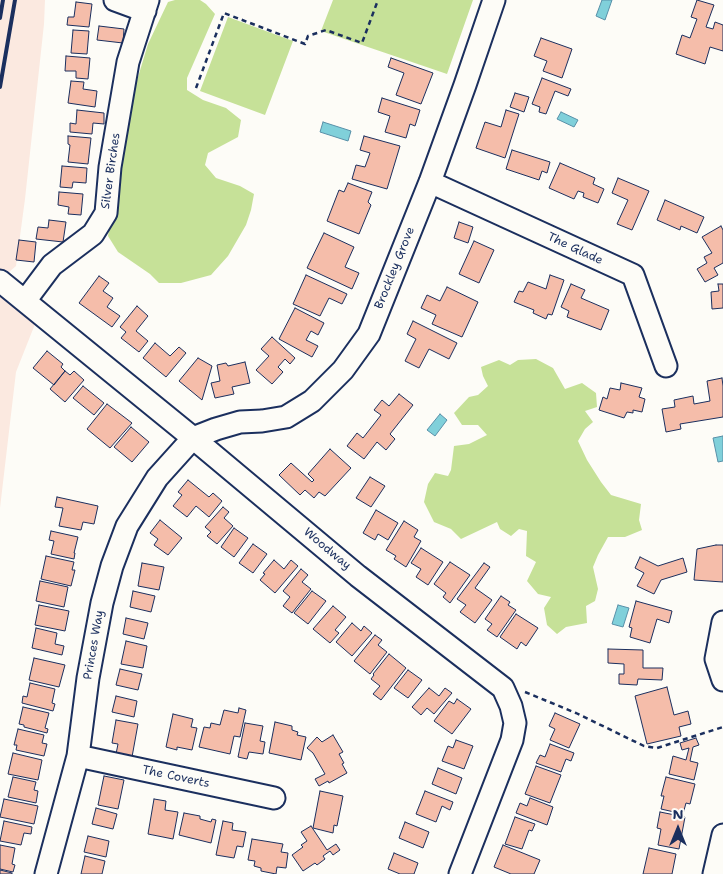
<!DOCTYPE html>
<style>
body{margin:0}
#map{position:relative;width:723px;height:874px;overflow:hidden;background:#fdfcf7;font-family:"Shantell Sans",sans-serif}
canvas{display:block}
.north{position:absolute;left:653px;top:804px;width:50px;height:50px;-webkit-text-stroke:4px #fdfcf7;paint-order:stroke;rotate:0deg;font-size:14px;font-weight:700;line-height:20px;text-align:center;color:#1b2f5e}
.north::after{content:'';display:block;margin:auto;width:18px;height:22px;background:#1b2f5e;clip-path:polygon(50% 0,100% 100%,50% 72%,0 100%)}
</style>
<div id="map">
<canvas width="723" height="874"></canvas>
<div class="north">N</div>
</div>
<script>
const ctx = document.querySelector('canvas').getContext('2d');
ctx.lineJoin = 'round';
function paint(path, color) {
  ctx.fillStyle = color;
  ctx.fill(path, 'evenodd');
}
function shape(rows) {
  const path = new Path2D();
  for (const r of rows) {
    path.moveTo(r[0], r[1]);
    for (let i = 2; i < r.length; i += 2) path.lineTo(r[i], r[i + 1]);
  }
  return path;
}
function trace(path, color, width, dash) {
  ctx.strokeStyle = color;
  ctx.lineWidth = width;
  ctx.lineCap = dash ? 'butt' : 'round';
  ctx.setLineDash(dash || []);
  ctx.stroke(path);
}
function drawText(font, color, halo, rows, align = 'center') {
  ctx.font = font + ' "Shantell Sans",sans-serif';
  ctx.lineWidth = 5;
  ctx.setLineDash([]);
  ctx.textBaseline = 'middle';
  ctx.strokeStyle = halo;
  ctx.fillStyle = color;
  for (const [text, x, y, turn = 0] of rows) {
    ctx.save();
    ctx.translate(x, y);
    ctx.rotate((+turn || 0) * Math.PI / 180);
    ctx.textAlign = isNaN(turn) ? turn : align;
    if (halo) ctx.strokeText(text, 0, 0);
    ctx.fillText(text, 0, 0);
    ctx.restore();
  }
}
const built = shape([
 [0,0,45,0,44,24,25,199,16,266,9,272,0,271],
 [0,289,37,319,16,372,0,508]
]);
const green = shape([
 [175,0,200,0,206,4,215,14,187,78,187,90,203,100,226,108,241,120,238,137,208,153,205,165,216,178,240,186,254,194,251,210,246,225,228,256,211,275,181,283,159,283,150,274,118,252,108,236,124,136,135,87,148,44,168,2],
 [333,0,473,0,447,74,321,31],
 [228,17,293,41,265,115,200,91],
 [536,359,553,368,565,389,582,383,596,393,597,407,585,411,593,422,585,429,578,441,587,460,601,482,611,495,641,504,639,520,642,530,625,537,608,537,598,555,593,567,598,589,595,601,586,606,587,623,566,627,557,634,547,625,544,608,551,597,538,594,527,581,536,562,526,556,527,531,519,529,511,536,500,529,497,522,461,539,451,529,434,522,424,502,428,484,435,473,448,476,451,470,454,446,469,444,487,435,478,425,462,425,454,413,469,397,478,395,488,386,483,376,481,367,499,360,510,365,518,360]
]);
const water = shape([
 [602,0,612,0,605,20,596,16,602,0],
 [561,112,578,120,574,127,557,119,561,112],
 [323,122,351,131,348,141,320,132,323,122],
 [440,414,447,420,435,436,427,430,440,414],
 [723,436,723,461,718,462,713,438,723,436],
 [618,605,629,608,623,627,612,624,618,605]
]);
const building = shape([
 [697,0,714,5,706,27,713,29,715,22,723,25,723,51,710,47,705,64,676,54,682,35,690,38,697,19,691,17,697,0],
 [76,2,92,4,89,27,67,25,68,17,74,17,76,2],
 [99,26,124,29,123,43,97,40,99,26],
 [73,30,89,31,87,54,71,53,73,30],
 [541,38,572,49,562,78,543,71,547,61,534,56,541,38],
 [66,56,90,58,88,79,76,78,76,71,65,71,66,56],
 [391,58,433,73,421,104,396,95,404,73,388,67,391,58],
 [542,78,571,89,568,96,555,91,546,114,539,112,540,107,532,104,542,78],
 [71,81,84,82,83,89,97,91,95,107,68,103,71,81],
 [515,93,529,97,524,112,510,107,515,93],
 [382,98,420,110,415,126,410,124,406,138,385,132,390,116,378,112,382,98],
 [77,110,104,113,104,124,93,123,92,134,70,132,70,123,76,124,77,110],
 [506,110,519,114,505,158,476,148,485,122,501,127,506,110],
 [68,136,91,138,88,164,68,162,70,145,68,144,68,136],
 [364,136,400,146,387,189,352,179,356,165,365,167,370,153,360,150,364,136],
 [512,150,550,162,547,173,542,171,539,180,506,169,512,150],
 [560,163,595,178,593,184,604,189,598,203,583,197,584,193,578,191,574,199,549,188,560,163],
 [62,166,87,168,86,183,73,182,72,188,60,187,62,166],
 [618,178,649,191,632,230,617,224,628,200,612,193,618,178],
 [348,183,372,192,368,202,371,205,359,234,327,221,339,190,344,192,348,183],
 [59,192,83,194,81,215,68,214,69,207,58,205,59,192],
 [665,200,704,217,697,233,681,226,680,230,657,220,665,200],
 [49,220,66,222,63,242,36,239,38,227,48,228,49,220],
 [459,222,473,227,468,243,454,238,459,222],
 [721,226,723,230,723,263,714,268,718,275,705,282,697,269,707,263,704,257,712,253,702,237,721,226],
 [324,233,354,247,345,267,359,273,352,289,307,268,324,233],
 [19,240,36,242,34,262,16,260,19,240],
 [474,241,494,250,479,283,459,274,474,241],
 [306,275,347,294,342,304,329,298,320,316,293,304,306,275],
 [550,275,564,280,552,315,548,314,546,319,533,313,534,310,514,302,519,291,523,292,528,282,546,289,550,275],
 [99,276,109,283,103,291,113,298,107,307,120,316,112,327,79,303,99,276],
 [571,284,585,290,581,298,609,310,601,330,567,317,569,311,561,307,571,284],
 [718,284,723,284,723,308,712,309,711,292,719,291,718,284],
 [447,287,478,302,462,337,432,324,436,315,421,308,427,295,440,301,447,287],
 [137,306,148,316,136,331,148,341,139,352,121,338,126,332,120,327,137,306],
 [295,308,324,323,318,335,311,331,306,340,318,346,312,357,279,339,295,308],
 [413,321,457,343,449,359,429,349,419,368,405,361,416,339,407,334,413,321],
 [272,337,295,358,290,364,285,359,278,367,283,372,272,384,256,370,269,356,261,349,272,337],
 [155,343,170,356,179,347,186,353,166,377,143,358,155,343],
 [47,351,63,364,61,367,65,371,54,385,33,368,47,351],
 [198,358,212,366,202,400,179,381,198,358],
 [245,362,250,383,232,387,234,394,215,398,211,383,220,381,217,365,226,363,228,366,245,362],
 [65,371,70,375,74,371,84,380,65,402,50,389,65,371],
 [722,378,723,386,723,417,680,424,681,429,666,432,662,409,675,407,674,400,693,396,694,404,710,401,707,381,722,378],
 [621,383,642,388,639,397,645,399,642,412,633,410,633,413,627,412,624,418,599,410,603,397,607,399,610,388,620,390,621,383],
 [83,386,104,403,94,415,73,398,83,386],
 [399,394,413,405,390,434,395,439,386,450,377,442,364,459,347,446,357,433,363,438,381,415,374,410,382,400,389,406,399,394],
 [107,404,132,423,110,448,87,429,107,404],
 [131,427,149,442,132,462,114,447,131,427],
 [330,449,351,468,325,496,319,492,314,498,305,490,300,495,279,475,291,463,312,482,314,480,308,474,330,449],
 [370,477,385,486,371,507,356,498,370,477],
 [188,480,209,497,213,493,222,501,209,517,196,506,187,517,173,506,182,495,178,492,188,480],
 [57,497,98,506,94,524,83,522,81,530,59,526,63,508,55,507,57,497],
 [223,507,229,512,224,518,233,526,217,544,207,536,211,532,205,527,223,507],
 [376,510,398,523,388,540,378,534,375,540,363,533,376,510],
 [160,520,182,538,168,555,154,545,158,539,150,533,160,520],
 [404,521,418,530,414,537,421,541,406,567,394,559,396,556,386,550,404,521],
 [234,528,248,538,234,557,221,547,234,528],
 [51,531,78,537,74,553,75,553,74,559,51,554,54,541,49,540,51,531],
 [253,544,267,554,253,573,239,563,253,544],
 [716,545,723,545,723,582,694,580,697,549,716,545],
 [421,548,443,562,428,585,416,577,421,569,411,563,421,548],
 [46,556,74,562,72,570,75,570,71,586,41,579,46,556],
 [640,557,658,566,683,558,687,572,661,580,654,594,637,586,644,573,635,568,640,557],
 [274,560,284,569,291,560,298,566,275,593,260,580,265,574,263,573,274,560],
 [450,562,470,575,450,603,443,597,446,593,434,584,450,562],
 [142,563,164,567,159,590,138,586,142,563],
 [484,563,490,567,475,588,492,600,475,623,460,612,466,605,457,599,484,563],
 [301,569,308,575,302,582,311,589,292,613,283,606,290,597,283,591,301,569],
 [40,581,68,587,64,607,36,601,40,581],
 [133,591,155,596,151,612,130,607,133,591],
 [312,591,326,601,308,624,294,613,312,591],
 [501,596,510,602,508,605,516,610,497,637,487,630,492,624,485,619,501,596],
 [636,601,672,611,669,623,657,619,650,643,630,637,632,628,629,627,636,601],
 [39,605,69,611,65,631,35,625,39,605],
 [333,606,346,617,335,630,339,633,330,643,313,629,333,606],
 [516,614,538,628,526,646,521,642,517,649,500,637,516,614],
 [126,618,148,623,144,639,123,634,126,618],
 [352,623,361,631,364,626,372,633,352,656,336,642,352,623],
 [36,628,57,633,55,644,64,646,62,655,32,648,36,628],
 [375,635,382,640,378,645,387,652,370,674,354,661,375,635],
 [126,641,147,646,143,668,121,664,126,641],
 [608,649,643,650,643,668,663,668,662,680,638,679,637,685,619,684,619,674,624,674,624,664,608,663,608,649],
 [389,654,406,668,381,700,373,694,380,686,371,679,374,675,373,674,389,654],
 [34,658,65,665,59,687,29,680,34,658],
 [120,669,142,674,138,690,116,685,120,669],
 [408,670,422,680,408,698,394,688,408,670],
 [30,683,55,689,52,703,55,704,53,711,22,703,23,696,27,697,30,683],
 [667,687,674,715,688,711,691,724,679,727,681,736,647,744,635,696,667,687],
 [429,688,439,696,445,688,452,693,434,714,427,708,421,715,412,707,429,688],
 [116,696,137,701,134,717,112,712,116,696],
 [457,699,471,709,452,734,434,721,449,701,454,704,457,699],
 [23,707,49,713,45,728,48,729,47,733,24,727,24,725,19,724,23,707],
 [239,708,246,710,240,737,234,736,230,754,199,747,204,727,210,728,211,723,220,725,224,710,238,713,239,708],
 [555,713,580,724,569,748,550,740,555,729,549,726,555,713],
 [173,714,193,719,191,727,197,728,192,750,177,747,177,750,166,747,173,714],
 [116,720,138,724,132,757,116,754,118,744,112,743,116,720],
 [275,722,292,726,292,730,298,732,297,735,306,737,301,760,269,753,275,722],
 [245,723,263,726,260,741,265,742,263,754,249,752,247,759,238,757,245,723],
 [18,729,44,735,42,743,47,744,44,756,16,750,17,745,14,745,18,729],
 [333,735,343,752,339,754,344,763,342,764,347,773,329,783,328,781,319,786,315,779,325,774,313,753,307,748,317,737,322,742,333,735],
 [696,738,699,745,693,747,690,761,698,763,694,780,669,774,673,756,686,760,689,748,682,750,680,743,696,738],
 [456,740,473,746,464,769,442,761,448,746,453,748,456,740],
 [550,744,574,753,571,761,566,759,561,772,536,763,540,755,545,757,550,744],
 [13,753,42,760,38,780,8,774,13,753],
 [536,766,561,775,550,803,525,794,536,766],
 [438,768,462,778,456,794,432,784,438,768],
 [104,776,124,780,118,809,98,805,104,776],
 [13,777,36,782,34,790,38,791,36,803,8,797,13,777],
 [666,777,695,784,690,804,686,803,683,814,661,809,664,796,661,796,666,777],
 [320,791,343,796,337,826,334,825,333,833,313,828,320,791],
 [425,791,453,802,450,810,442,806,436,822,416,814,425,791],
 [530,798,553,807,547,825,516,813,520,803,527,806,530,798],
 [4,799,38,806,34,824,0,817,4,799],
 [154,799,166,801,165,810,178,812,173,839,148,834,154,799],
 [96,808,117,814,113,829,92,824,96,808],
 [660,812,685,817,679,849,658,845,661,829,657,828,660,812],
 [184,813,200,816,200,819,211,822,212,819,216,820,211,843,179,835,184,813],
 [515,817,535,824,532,831,529,830,522,849,505,844,515,817],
 [4,821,32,827,31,834,24,833,21,845,0,841,4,821],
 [223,821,233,823,232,830,246,832,243,847,237,846,234,858,216,855,223,821],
 [405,822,429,832,423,848,399,838,405,822],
 [311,826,327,850,336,844,340,850,333,855,330,851,323,856,325,859,317,865,315,863,303,871,292,855,303,847,301,845,307,841,301,832,311,826],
 [88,836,109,841,106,857,84,852,88,836],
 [252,839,283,844,281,852,288,853,286,868,277,867,276,874,261,871,261,868,254,866,255,861,248,860,252,839],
 [0,845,15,848,12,864,15,865,13,872,0,869,0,845],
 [503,845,540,860,534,874,511,874,494,867,503,845],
 [649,848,676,854,672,874,643,874,649,848],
 [394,853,418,863,414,874,400,874,388,869,394,853],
 [85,856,105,861,102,874,81,874,85,856],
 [0,870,12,873,12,874,0,874,0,870]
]);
const path = shape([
 [196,88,224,13,305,44,308,36,326,30,362,43,378,0],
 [525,692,576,713,644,746,657,748,723,727]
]);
const minor = shape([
 [115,0,145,11],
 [430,182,633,275,666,366],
 [0,281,193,438,358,576,503,688,511,706,515,723,512,740,460,874],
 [25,301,52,265,93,234,106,213,110,167,128,62,148,0],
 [723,622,716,659,723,680],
 [78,756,274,798],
 [46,874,78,756,88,678,102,603,112,566,127,526,157,478,193,438,216,429,240,422,262,421,286,417,312,401,343,370,369,334,430,182,465,85,494,0],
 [714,874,723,835]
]);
const rail = shape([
 [0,18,3,0],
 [0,87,15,0]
]);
const streetNames = [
 ["Silver Birches",111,171,-82],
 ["The Glade",575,249,25],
 ["Brockley Grove",395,268,-68],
 ["Woodway",327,549,40],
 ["Princes Way",94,645,-80],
 ["The Coverts",176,777,12]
];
paint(built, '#fbe9e0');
paint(green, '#c6e198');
paint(water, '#80d0da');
trace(water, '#5890a8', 1);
paint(building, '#f5bdaa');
trace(building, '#1b2f5e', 1);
trace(minor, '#1b2f5e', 25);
trace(path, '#1b2f5e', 2.5, [5, 4]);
trace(minor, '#fdfcf7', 21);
trace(rail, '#1b2f5e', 4);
drawText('12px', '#1b2f5e', '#fdfcf7', streetNames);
</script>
